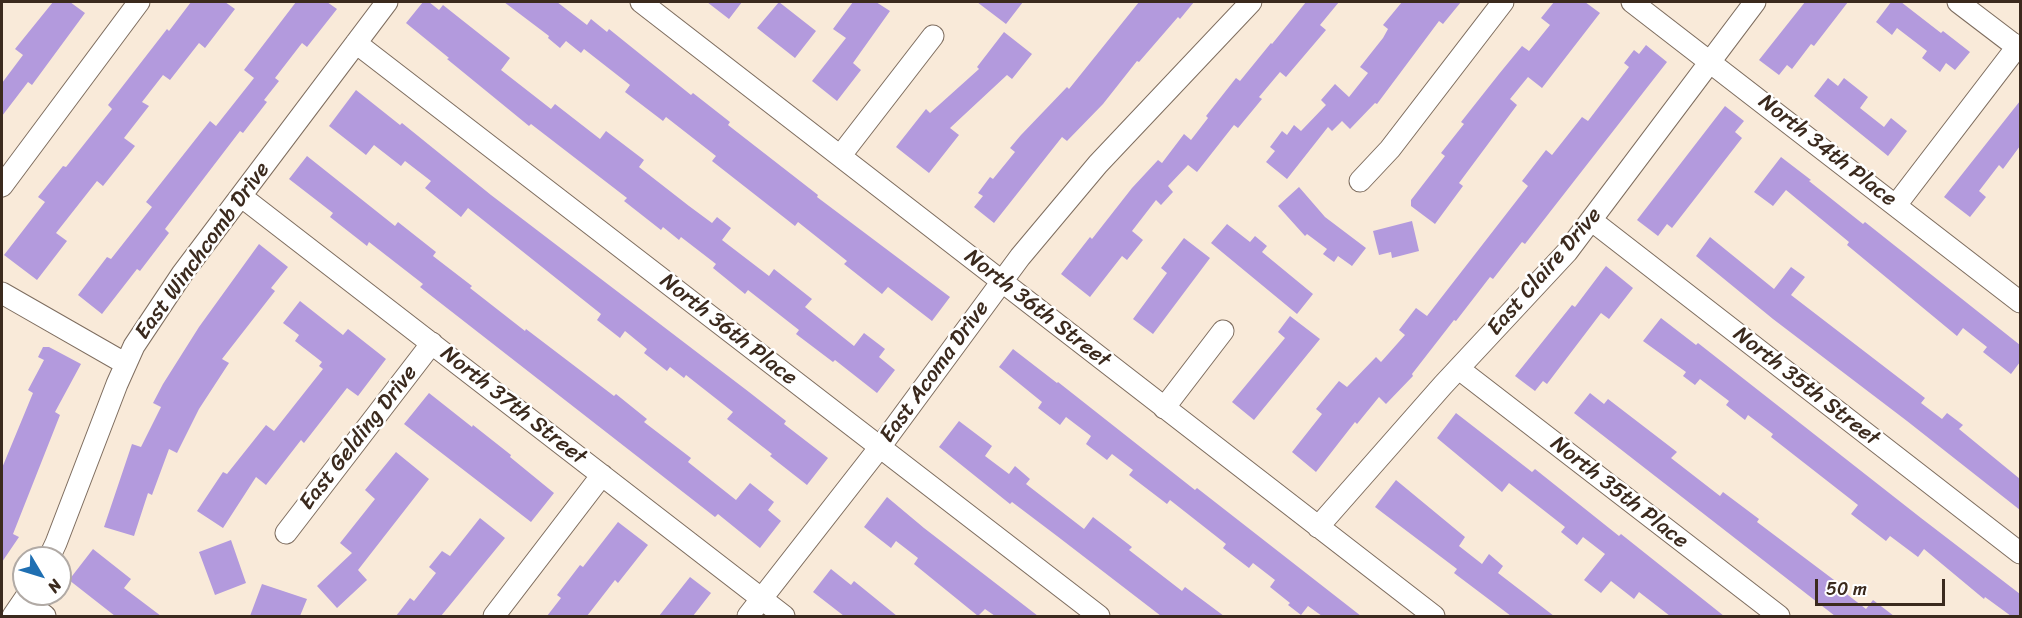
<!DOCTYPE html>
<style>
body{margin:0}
#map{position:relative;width:2022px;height:618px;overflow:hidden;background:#f9ead9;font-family:Sriracha,sans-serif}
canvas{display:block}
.frame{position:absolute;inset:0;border:3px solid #3b2a1e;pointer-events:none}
.north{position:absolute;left:12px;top:546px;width:60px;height:60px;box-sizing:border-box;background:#fff;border:2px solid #b1aaa5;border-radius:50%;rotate:128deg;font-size:16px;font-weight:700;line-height:24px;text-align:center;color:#3b2a1e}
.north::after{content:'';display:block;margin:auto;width:21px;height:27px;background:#1f6fb2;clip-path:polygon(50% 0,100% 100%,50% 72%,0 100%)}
.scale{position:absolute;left:1815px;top:579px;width:130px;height:27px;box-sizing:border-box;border:3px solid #3b2a1e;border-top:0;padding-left:8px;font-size:18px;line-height:21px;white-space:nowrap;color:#3b2a1e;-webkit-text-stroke:4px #fff;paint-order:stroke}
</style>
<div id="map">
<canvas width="2022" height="618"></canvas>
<div class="frame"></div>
<div class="north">N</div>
<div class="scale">50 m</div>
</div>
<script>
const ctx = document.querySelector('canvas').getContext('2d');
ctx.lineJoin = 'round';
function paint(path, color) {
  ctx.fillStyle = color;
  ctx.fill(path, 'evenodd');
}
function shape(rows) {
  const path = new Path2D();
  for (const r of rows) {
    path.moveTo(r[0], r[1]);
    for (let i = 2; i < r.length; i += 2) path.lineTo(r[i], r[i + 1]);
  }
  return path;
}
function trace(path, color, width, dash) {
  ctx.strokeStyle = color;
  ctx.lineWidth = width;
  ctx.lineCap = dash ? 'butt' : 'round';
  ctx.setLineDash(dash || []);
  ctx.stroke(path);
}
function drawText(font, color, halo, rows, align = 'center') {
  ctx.font = font + ' Sriracha,sans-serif';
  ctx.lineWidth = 5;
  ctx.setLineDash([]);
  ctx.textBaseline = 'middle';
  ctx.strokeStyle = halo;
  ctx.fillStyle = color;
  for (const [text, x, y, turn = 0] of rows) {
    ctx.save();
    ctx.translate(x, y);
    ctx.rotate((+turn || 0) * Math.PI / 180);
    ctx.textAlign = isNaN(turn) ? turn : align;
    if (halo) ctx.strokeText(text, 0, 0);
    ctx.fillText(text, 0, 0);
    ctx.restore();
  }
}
const building = shape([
 [53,2,70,2,85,13,32,85,28,82,2,116,2,83,23,55,15,49],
 [191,2,225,2,235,9,205,48,199,43,170,80,163,75,142,102,149,106,124,138,135,146,103,186,97,181,56,233,67,241,37,280,4,255,45,202,38,197,63,166,66,167,112,109,108,105,167,29,169,31],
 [296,2,327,2,337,9,307,47,302,43,275,78,279,81,264,100,267,102,243,133,240,131,165,229,169,233,140,271,137,269,102,314,78,295,107,257,111,259,152,207,146,202,210,121,216,126,254,78,244,70],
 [423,2,429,2,439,10,443,5,510,58,501,70,551,109,555,104,600,139,606,131,644,160,639,167,689,206,712,223,717,217,731,228,722,240,769,276,774,269,812,299,805,307,854,346,864,333,885,349,879,357,895,370,877,393,835,360,833,362,796,334,799,330,748,290,745,294,713,268,716,264,681,237,679,240,663,227,661,230,624,201,627,198,531,124,529,126,447,59,449,58,406,23],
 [504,2,557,2,587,25,591,19,607,32,609,29,691,95,693,93,730,122,728,125,818,195,817,197,950,297,932,321,888,287,882,294,844,264,847,261,798,222,795,226,712,161,716,156,666,117,663,121,625,92,630,85,584,49,581,53,566,41,560,48,548,38,549,36],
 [707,2,742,2,729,19],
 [779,2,816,31,795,58,757,28],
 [853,2,876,2,890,11,853,63,861,70,837,101,812,81,846,38,833,29],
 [977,2,1023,2,1006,24],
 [1139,2,1194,2,1180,19,1178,17,1139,62,1137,61,1103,104,1067,141,1062,137,994,223,974,207,983,196,978,193,990,177,993,179,1015,152,1010,148,1021,135,1067,87,1069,89],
 [1306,2,1339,2,1320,25,1326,30,1286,77,1280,72,1259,97,1262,99,1238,128,1234,125,1197,172,1188,165,1168,186,1173,192,1161,205,1156,200,1132,231,1143,240,1127,260,1122,256,1090,297,1061,274,1090,237,1092,239,1132,188,1158,160,1162,163,1184,134,1191,140,1208,118,1206,116,1236,78,1240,81,1271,43,1272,44],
 [1402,2,1461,2,1443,24,1439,21,1377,104,1375,103,1350,129,1342,121,1332,131,1328,127,1287,179,1266,162,1275,151,1270,147,1282,131,1287,135,1294,125,1301,131,1326,105,1321,100,1335,84,1349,97,1368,73,1360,67,1383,38,1388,29,1383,25],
 [1554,2,1585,2,1600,13,1542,88,1528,77,1510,99,1517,105,1459,183,1463,186,1435,224,1411,206,1411,200,1445,156,1441,153,1464,124,1461,122,1499,74,1522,46,1529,51,1550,25,1541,18],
 [1805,2,1848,2,1814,46,1811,44,1792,69,1787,65,1779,75,1759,60],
 [1891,2,1901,2,1941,33,1943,31,1970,52,1955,70,1946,63,1940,72,1922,58,1927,51,1897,28,1892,35,1876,22],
 [1004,32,1032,54,1012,79,1007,75,950,128,959,135,929,173,896,147,926,109,930,113,979,69,977,67],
 [1646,45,1667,62,1525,244,1522,242,1493,279,1490,277,1456,321,1454,320,1412,374,1413,376,1386,404,1379,397,1357,424,1355,422,1316,472,1292,452,1322,414,1316,409,1339,381,1347,387,1376,357,1381,362,1405,335,1399,330,1416,308,1427,316,1528,186,1522,181,1546,150,1552,155,1582,117,1588,121,1629,67,1624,63,1634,50,1639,54],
 [1828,78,1838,86,1844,78,1868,97,1860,108,1884,127,1891,118,1907,131,1888,156,1814,96],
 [356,90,400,125,402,123,491,195,749,392,786,421,784,424,828,458,807,485,770,456,772,454,727,419,733,412,686,375,684,378,670,367,667,371,644,353,647,349,625,331,620,338,597,320,601,314,468,208,461,217,425,188,431,181,405,161,401,166,374,145,366,155,329,126],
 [2020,101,2020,146,2003,169,1999,165,1979,191,1986,197,1970,217,1944,197],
 [1725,106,1744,121,1735,132,1742,138,1672,228,1667,224,1658,236,1637,220],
 [307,156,395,226,398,222,436,252,433,256,472,286,470,288,525,331,526,329,614,396,616,394,647,419,644,422,691,458,688,462,736,500,750,483,774,502,768,510,781,521,760,548,718,514,715,517,420,287,423,284,369,242,367,246,330,217,333,213,289,179],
 [1781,157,1811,180,1809,181,1863,224,1865,222,2020,345,2020,362,2011,374,1983,352,1987,347,1963,328,1957,336,1847,245,1849,242,1786,190,1773,206,1754,192],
 [1299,187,1325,217,1366,248,1352,266,1338,256,1334,262,1323,254,1327,249,1307,234,1305,236,1278,206],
 [1412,221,1419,251,1392,258,1391,252,1379,255,1373,231],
 [1227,224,1250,242,1255,236,1267,246,1262,252,1313,294,1297,314,1211,243],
 [1710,237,1774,289,1791,267,1805,277,1791,295,1925,398,1921,403,1942,419,1947,413,1963,425,1959,429,2020,479,2020,510,1907,421,1773,319,1696,256],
 [1184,238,1210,258,1153,334,1133,319,1167,273,1161,268],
 [259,244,288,267,271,288,275,291,222,359,229,363,199,409,177,453,169,449,152,495,148,493,134,536,104,527,132,444,141,447,161,407,153,403,163,384,199,327],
 [1606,266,1633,288,1609,319,1601,313,1547,384,1543,381,1535,391,1515,376,1572,305,1575,307],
 [300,301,343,335,348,329,386,359,358,396,347,388,304,443,301,440,266,485,256,477,223,528,197,511,223,472,227,474,266,425,274,431,323,369,319,366,322,362,295,341,299,335,283,323],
 [1290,316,1320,339,1254,420,1232,402,1285,338,1278,332],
 [1661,318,1696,345,1698,343,1921,518,2020,594,2020,616,2011,616,1985,597,1984,599,1924,549,1918,557,1890,536,1886,541,1851,514,1858,505,1771,437,1773,434,1748,415,1745,420,1726,405,1729,401,1700,379,1695,385,1683,376,1686,372,1643,341],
 [43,347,49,347,81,364,55,412,60,415,13,534,19,537,2,562,2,468,33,393,28,390,44,360,38,357],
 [1013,349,1057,383,1058,382,1195,490,1197,488,1361,616,1322,616,1308,606,1301,615,1288,605,1290,603,1270,587,1275,580,1253,563,1249,568,1223,548,1226,544,1170,500,1167,504,1129,475,1133,470,1112,454,1107,460,1086,444,1091,436,1066,417,1060,425,1038,408,1042,402,999,367],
 [429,393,472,427,473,425,511,455,510,457,554,493,531,522,404,424],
 [1590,393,1604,404,1608,399,1677,452,1671,458,1720,496,1723,492,1759,519,1757,522,1846,589,1844,592,1866,609,1873,600,1894,616,1835,616,1574,413],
 [1456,413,1532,472,1535,469,1619,536,1621,534,1724,616,1670,616,1639,592,1634,599,1611,581,1601,593,1584,580,1605,554,1583,537,1577,545,1561,532,1565,527,1509,483,1502,492,1437,438],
 [959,421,992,446,985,456,1009,474,1015,466,1030,479,1026,484,1084,529,1093,517,1132,547,1129,550,1182,591,1185,587,1224,616,1161,616,1057,536,1012,502,1010,504,939,447],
 [396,452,429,479,358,570,367,580,337,608,317,586,352,553,340,543,375,499,365,490],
 [1396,480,1465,537,1459,546,1482,564,1489,554,1503,566,1498,573,1554,616,1511,616,1454,573,1457,569,1375,507],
 [887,497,924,528,1038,616,995,616,985,609,978,616,914,564,918,558,896,541,891,548,864,527],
 [480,518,505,538,441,616,396,616,410,598,414,601,436,573,429,567,442,551,450,556],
 [618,522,648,545,618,583,615,580,587,616,547,616,561,598,557,595,580,565,583,567],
 [231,540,246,583,215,595,199,552],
 [93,549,131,579,124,588,161,616,115,616,69,580],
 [831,569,851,585,854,581,897,616,844,616,813,592],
 [690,577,711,593,693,616,659,616],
 [262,584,307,599,300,616,250,616]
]);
const minor = shape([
 [641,2,1434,616],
 [1632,2,2020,302],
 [1958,2,2017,47,2020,45],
 [356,43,1099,616],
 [841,155,933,36],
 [1360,181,1390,149,1503,2],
 [2,186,139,2],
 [242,197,784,616],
 [1896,205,2017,47],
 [1591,220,2020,553],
 [2,293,126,364],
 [1459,369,1779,616],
 [1164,408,1223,331],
 [1318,527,1443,385,1567,252,1755,2],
 [286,533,432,343],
 [49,558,56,543,117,384,134,346,182,274,387,2],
 [24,600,45,616],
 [13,616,28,594],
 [494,616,602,475],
 [748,616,880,447,1020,257,1098,164,1251,2]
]);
const streetNames = [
 ["North 34th Place",1827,151,38],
 ["East Winchcomb Drive",203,251,-54],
 ["East Claire Drive",1545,272,-49],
 ["North 36th Street",1037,309,38],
 ["North 36th Place",728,330,38],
 ["East Acoma Drive",935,372,-54],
 ["North 35th Street",1806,387,38],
 ["North 37th Street",513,406,38],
 ["East Gelding Drive",359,438,-52],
 ["North 35th Place",1619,493,38]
];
paint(building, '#b39add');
trace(minor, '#7e6d5f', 23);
trace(minor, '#fff', 21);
drawText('22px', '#3b2a1e', '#fff', streetNames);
</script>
